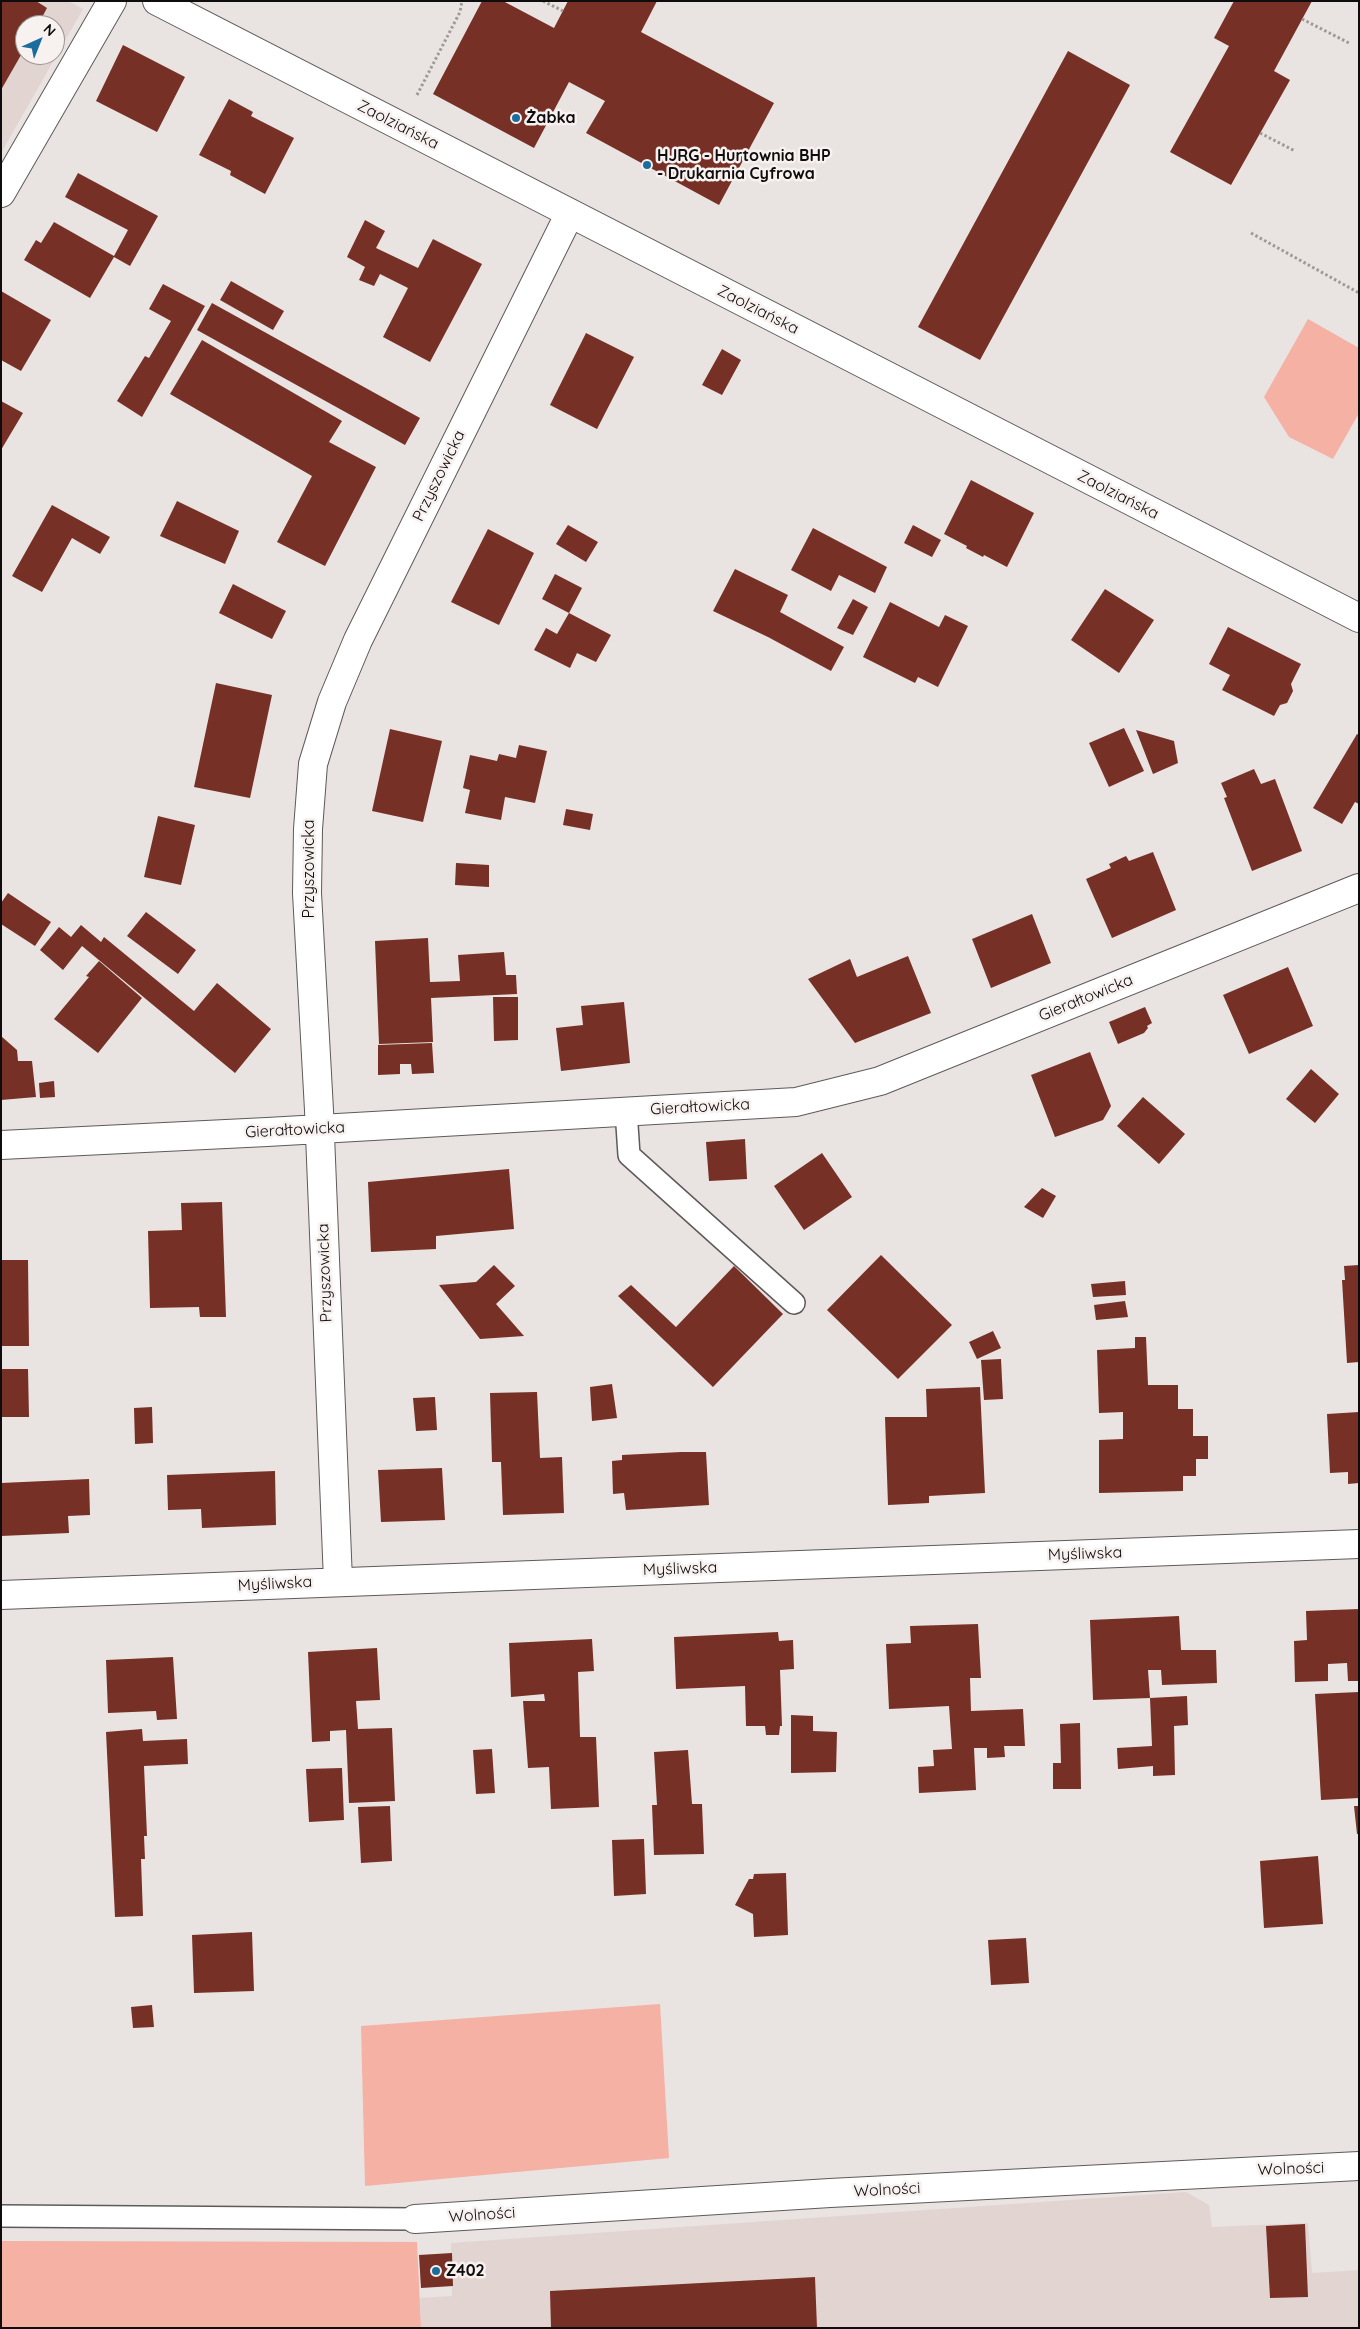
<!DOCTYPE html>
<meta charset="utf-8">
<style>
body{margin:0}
#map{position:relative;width:1360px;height:2329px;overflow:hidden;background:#e9e3e2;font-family:Quicksand,sans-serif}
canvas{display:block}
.frame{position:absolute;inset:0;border:2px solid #0e0c0c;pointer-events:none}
.north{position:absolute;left:15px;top:15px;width:50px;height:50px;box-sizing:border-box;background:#f7f1ef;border:1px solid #9a9594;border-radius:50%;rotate:44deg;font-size:14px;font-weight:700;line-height:20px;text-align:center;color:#0e0c0c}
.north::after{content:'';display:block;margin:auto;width:18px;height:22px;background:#1b6d9e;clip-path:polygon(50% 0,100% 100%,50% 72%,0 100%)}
</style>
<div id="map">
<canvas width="1360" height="2329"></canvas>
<div class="frame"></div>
<div class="north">N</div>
</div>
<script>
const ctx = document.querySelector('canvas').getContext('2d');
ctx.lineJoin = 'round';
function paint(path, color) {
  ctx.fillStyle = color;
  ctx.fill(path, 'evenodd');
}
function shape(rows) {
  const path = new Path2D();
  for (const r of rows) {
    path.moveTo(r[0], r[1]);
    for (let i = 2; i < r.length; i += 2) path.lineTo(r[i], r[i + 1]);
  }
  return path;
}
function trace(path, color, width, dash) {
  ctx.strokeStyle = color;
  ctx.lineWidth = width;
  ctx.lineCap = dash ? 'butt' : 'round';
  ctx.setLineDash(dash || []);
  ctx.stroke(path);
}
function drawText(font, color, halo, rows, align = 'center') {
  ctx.font = font + ' Quicksand,sans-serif';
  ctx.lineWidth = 5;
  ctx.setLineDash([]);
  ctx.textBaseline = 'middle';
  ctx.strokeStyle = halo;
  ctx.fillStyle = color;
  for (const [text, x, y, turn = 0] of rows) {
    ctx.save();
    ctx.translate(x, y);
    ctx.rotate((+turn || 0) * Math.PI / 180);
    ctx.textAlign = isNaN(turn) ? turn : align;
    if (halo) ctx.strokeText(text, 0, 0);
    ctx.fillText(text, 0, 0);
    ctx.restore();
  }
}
const built = shape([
 [1,1,68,1,83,9,1,153],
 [25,25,55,25,55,55,25,55],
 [1186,2192,1209,2205,1212,2227,1308,2223,1312,2273,1359,2270,1359,2328,421,2328,420,2298,452,2296,451,2243]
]);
const green = shape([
 [1308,319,1359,348,1359,413,1333,459,1289,437,1264,397],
 [660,2004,669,2158,365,2186,361,2026],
 [1,2241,417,2242,421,2328,1,2328]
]);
const building = shape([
 [1,1,36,1,47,8,38,25,25,25,25,48,1,90],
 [482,1,503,1,554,28,568,1,657,1,641,32,774,103,719,205,586,133,605,101,569,82,534,148,433,94],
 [1234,1,1312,1,1274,71,1290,80,1231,185,1170,152,1229,46,1214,38],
 [123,45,185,77,157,132,96,101],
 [1068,51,1130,85,980,360,918,327],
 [229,99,253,112,251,116,294,138,265,194,230,175,231,171,199,155],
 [78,173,158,216,130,266,114,257,90,298,24,260,36,240,41,243,54,222,114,256,128,230,65,197],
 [365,220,385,231,376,248,418,268,433,239,482,264,430,362,383,337,408,288,380,274,374,286,359,280,365,267,347,257],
 [231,281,284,311,273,330,220,300],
 [163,284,205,306,142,417,117,401,145,356,149,358,171,321,149,309],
 [1,291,51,320,21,371,1,360],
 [212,303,420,418,405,445,197,330],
 [586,333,634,357,597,429,550,405],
 [202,340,342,421,329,442,376,467,325,566,277,542,312,476,170,394],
 [722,349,741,360,722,395,702,385],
 [1,401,23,413,1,450],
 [971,480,1034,513,1007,567,984,555,983,557,966,548,967,546,944,534],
 [177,501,239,531,225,564,160,536],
 [52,505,110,537,100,554,72,538,42,592,12,576],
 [568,525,598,542,586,562,556,544],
 [913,525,941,540,932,557,904,543],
 [813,528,887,567,875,593,839,575,831,591,791,570],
 [488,529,534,553,499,625,451,602],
 [735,569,788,595,780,612,844,647,831,671,768,637,713,611],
 [555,574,582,588,569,613,611,635,596,662,577,653,570,668,534,650,546,628,557,634,569,613,542,599],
 [233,584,286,611,272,639,219,613],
 [1105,589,1154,620,1119,673,1071,640],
 [853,599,868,607,853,635,837,628],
 [890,602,939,627,945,615,968,626,938,687,918,677,915,683,863,657],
 [1228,627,1301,664,1291,684,1293,691,1287,703,1280,705,1274,716,1222,690,1230,675,1209,664],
 [216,683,272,695,250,798,194,787],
 [1124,728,1144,771,1109,787,1089,743],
 [390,729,442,741,423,822,372,811],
 [1136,730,1174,741,1178,763,1153,774],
 [1357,734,1359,735,1359,804,1355,802,1342,824,1313,808],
 [519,745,547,751,535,803,505,797,501,820,465,813,470,790,463,788,470,755,497,761,499,754,516,758],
 [1254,769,1261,784,1275,779,1302,851,1252,871,1224,798,1227,797,1221,783],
 [566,809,593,814,590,830,563,825],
 [158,816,195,825,181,885,144,877],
 [1153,852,1176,910,1112,938,1086,879,1111,868,1109,864,1126,856,1129,861],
 [456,863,489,865,489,887,455,885],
 [8,893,51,922,35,946,1,924,1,903],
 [146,912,196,950,178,974,127,936],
 [1032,914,1051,963,991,988,972,939],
 [81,925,101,942,104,937,194,1011,217,983,271,1029,235,1073,82,946,63,970,40,950,59,927,71,937],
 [428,938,430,982,460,981,458,955,504,952,506,975,516,975,517,994,431,998,433,1042,379,1044,375,941],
 [908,956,931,1013,855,1043,808,979,850,959,857,977],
 [99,961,142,998,98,1053,54,1019,89,977,86,976],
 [1288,967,1313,1026,1249,1054,1223,995],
 [493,997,518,997,518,1040,494,1041],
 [624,1002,630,1063,561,1071,556,1028,583,1025,581,1006],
 [1145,1007,1152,1023,1147,1026,1148,1028,1144,1033,1118,1044,1109,1022],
 [1,1036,17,1050,18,1061,32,1061,36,1097,1,1100],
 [432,1043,434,1073,412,1074,411,1064,400,1064,400,1074,378,1075,378,1045],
 [1090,1052,1111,1106,1103,1120,1055,1137,1031,1075],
 [1311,1069,1339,1094,1315,1123,1286,1099],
 [54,1081,55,1097,40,1098,39,1083],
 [1143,1097,1185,1134,1159,1164,1117,1126],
 [745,1139,747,1179,709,1181,706,1142],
 [822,1153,852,1197,804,1230,774,1186],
 [509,1169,514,1229,436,1236,436,1249,371,1252,368,1182],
 [1042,1188,1056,1196,1043,1218,1024,1207],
 [222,1202,226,1317,200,1317,199,1307,150,1308,148,1231,182,1230,181,1203],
 [881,1255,952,1325,898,1379,827,1310],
 [1,1260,28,1260,29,1346,1,1346],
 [494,1265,515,1286,496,1304,524,1336,480,1339,439,1285,476,1282],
 [1359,1265,1359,1362,1347,1363,1342,1280,1345,1280,1344,1266],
 [734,1266,783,1314,713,1387,618,1296,631,1285,676,1327],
 [1125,1281,1126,1295,1093,1297,1091,1284],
 [1125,1301,1128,1317,1096,1320,1094,1305],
 [993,1331,1001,1348,977,1359,969,1342],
 [1135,1337,1146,1337,1148,1385,1178,1385,1178,1409,1193,1409,1193,1436,1208,1436,1208,1459,1196,1459,1196,1476,1183,1476,1183,1491,1099,1493,1099,1440,1123,1439,1123,1412,1099,1413,1097,1350,1135,1348],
 [1001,1359,1003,1399,984,1400,981,1360],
 [1,1369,28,1369,29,1417,1,1417],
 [612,1384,617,1418,592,1421,590,1387],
 [980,1387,985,1493,929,1496,929,1503,888,1505,885,1417,927,1417,926,1389],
 [537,1392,540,1458,562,1457,564,1513,503,1515,501,1462,492,1462,490,1393],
 [435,1397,437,1430,416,1431,413,1398],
 [152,1407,153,1443,135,1444,134,1408],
 [1359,1412,1359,1483,1348,1484,1348,1472,1330,1473,1327,1414],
 [681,1452,706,1452,709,1505,626,1510,624,1493,613,1494,612,1461,622,1460,622,1455],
 [442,1468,445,1520,381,1522,378,1470],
 [275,1471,276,1525,202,1528,201,1509,168,1510,167,1475],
 [89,1479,90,1515,68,1516,69,1533,1,1536,1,1483],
 [1359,1609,1359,1681,1348,1681,1347,1663,1328,1664,1328,1681,1295,1682,1294,1641,1307,1640,1306,1611],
 [1179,1616,1181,1650,1216,1650,1217,1683,1162,1685,1161,1670,1148,1670,1150,1698,1093,1700,1090,1620],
 [978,1624,981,1678,970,1678,971,1711,1023,1709,1025,1746,1004,1746,1005,1757,987,1758,987,1748,974,1748,976,1790,919,1793,918,1767,934,1766,933,1750,952,1749,949,1706,889,1709,886,1644,911,1643,910,1626],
 [778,1632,779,1641,793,1640,794,1669,780,1670,782,1726,780,1726,779,1735,766,1735,765,1726,746,1726,745,1686,676,1689,674,1637],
 [592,1639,594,1671,578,1672,580,1737,596,1737,599,1807,551,1809,549,1767,528,1768,524,1715,523,1701,545,1701,544,1694,511,1697,509,1643],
 [377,1648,380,1700,356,1701,358,1729,392,1728,395,1801,349,1803,346,1730,330,1731,330,1741,312,1742,308,1652],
 [173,1657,177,1719,157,1720,156,1711,108,1713,106,1660],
 [1359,1692,1359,1798,1321,1800,1315,1694],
 [1187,1696,1188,1725,1174,1726,1175,1775,1153,1776,1153,1766,1118,1769,1117,1748,1152,1746,1150,1698],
 [791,1715,813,1716,813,1731,837,1732,836,1772,791,1773],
 [1080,1723,1081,1789,1053,1789,1053,1763,1061,1763,1060,1724],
 [142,1729,143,1741,187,1739,188,1764,144,1766,147,1836,144,1836,145,1859,141,1859,143,1916,115,1917,106,1732],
 [492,1749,495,1793,476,1794,473,1750],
 [688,1750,692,1804,702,1804,704,1854,654,1855,652,1805,657,1805,654,1752],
 [342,1768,344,1820,309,1822,306,1769],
 [390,1806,392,1861,361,1863,358,1807],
 [1354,1806,1359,1806,1359,1834,1357,1834],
 [644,1839,646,1894,614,1896,612,1840],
 [1318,1856,1323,1924,1264,1928,1260,1861],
 [786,1873,788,1935,754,1937,753,1914,735,1905,749,1879,753,1879,754,1874],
 [252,1932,254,1991,194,1993,192,1935],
 [1026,1938,1029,1983,991,1985,988,1940],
 [152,2005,154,2027,133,2028,131,2007],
 [1305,2224,1308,2297,1270,2298,1266,2226],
 [452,2253,453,2286,421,2288,419,2255],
 [815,2277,817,2328,551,2328,550,2291]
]);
const path = shape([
 [543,1,563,11],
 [1302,19,1351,44],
 [417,95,460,12,462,1],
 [1260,133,1295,151],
 [1251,233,1359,293]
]);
const service = shape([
 [626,1110,629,1155,794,1303],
 [1,2216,415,2219]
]);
const minor = shape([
 [157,1,1359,618],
 [1,193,112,1],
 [1,1145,267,1132,796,1102,880,1081,1359,888],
 [338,1581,319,1110,307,893,308,829,313,764,332,702,358,640,570,213],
 [1,1595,1359,1544],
 [415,2219,830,2193,1359,2166]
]);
const markers = [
 [516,118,5,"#1b6d9e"],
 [647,165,5,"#1b6d9e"],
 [436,2271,5,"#1b6d9e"]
];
const poiNames = [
 ["Żabka",526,118],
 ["HJRG - Hurtownia BHP",657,156],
 ["- Drukarnia Cyfrowa",657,174],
 ["Z402",446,2271]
];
const streetNames = [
 ["Zaolziańska",398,125,27],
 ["Zaolziańska",758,310,27],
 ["Przyszowicka",439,476,-64],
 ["Zaolziańska",1118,495,27],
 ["Przyszowicka",309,869,-90],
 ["Gierałtowicka",1086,998,-22],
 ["Gierałtowicka",700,1107,-3],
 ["Gierałtowicka",295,1130,-3],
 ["Przyszowicka",325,1273,-92],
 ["Myśliwska",1085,1554,-2],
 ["Myśliwska",680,1569,-2],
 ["Myśliwska",275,1584,-3],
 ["Wolności",1291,2169,-2],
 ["Wolności",887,2190,-3],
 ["Wolności",482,2215,-4]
];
paint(built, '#e2d4d1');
paint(green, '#f4b1a4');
paint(building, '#763025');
trace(service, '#5f5a59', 24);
trace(minor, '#5f5a59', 30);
trace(path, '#9e9998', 3, [2.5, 2.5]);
trace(service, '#fff', 21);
trace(minor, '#fff', 28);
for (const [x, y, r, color] of markers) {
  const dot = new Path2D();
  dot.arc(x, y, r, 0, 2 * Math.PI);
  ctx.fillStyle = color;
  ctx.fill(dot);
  trace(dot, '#f7f1ef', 2);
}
drawText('bold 16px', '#0e0c0c', '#f7f1ef', poiNames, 'left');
drawText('16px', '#0e0c0c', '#f7f1ef', streetNames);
</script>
